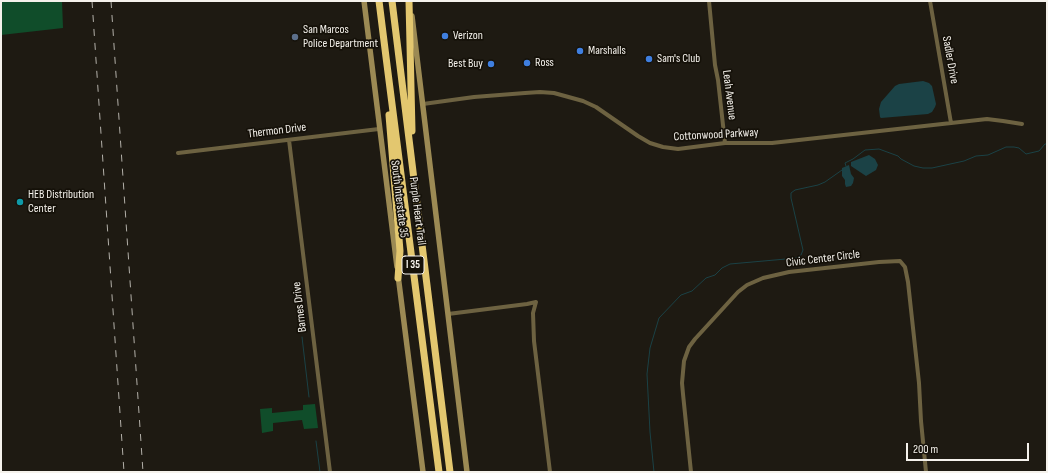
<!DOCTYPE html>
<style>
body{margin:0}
#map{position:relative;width:1048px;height:473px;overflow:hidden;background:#1e1a12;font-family:"Sofia Sans Condensed",sans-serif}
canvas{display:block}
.frame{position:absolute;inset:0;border:2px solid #f5f2ec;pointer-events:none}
.scale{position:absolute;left:906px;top:443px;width:123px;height:18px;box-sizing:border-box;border:2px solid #f5f2ec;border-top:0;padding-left:5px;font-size:12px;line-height:14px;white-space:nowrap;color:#f5f2ec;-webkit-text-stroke:3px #151109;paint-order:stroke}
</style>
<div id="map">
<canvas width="1048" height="473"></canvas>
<div class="frame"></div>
<div class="scale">200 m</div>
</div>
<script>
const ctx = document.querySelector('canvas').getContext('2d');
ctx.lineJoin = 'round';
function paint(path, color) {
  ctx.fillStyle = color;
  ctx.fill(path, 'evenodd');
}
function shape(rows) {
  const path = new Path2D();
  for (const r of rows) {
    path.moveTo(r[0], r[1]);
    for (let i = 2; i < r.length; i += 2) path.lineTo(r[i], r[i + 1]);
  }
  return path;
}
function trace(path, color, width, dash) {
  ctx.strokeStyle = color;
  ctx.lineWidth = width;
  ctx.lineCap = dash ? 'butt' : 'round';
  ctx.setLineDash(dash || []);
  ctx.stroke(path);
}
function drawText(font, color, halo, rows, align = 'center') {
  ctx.font = font + ' "Sofia Sans Condensed",sans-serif';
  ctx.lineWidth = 3.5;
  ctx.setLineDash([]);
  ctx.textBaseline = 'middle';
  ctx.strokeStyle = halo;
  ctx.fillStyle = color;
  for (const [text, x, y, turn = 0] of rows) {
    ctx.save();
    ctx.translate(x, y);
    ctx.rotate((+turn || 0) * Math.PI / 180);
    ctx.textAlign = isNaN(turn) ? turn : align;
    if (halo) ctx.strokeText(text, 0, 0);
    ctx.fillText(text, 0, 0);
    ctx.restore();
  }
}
const green = shape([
 [1,1,62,1,63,28,1,35],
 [315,404,318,428,304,429,302,420,273,423,273,431,262,433,260,409,272,408,272,413,303,410,303,405]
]);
const water = shape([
 [923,81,929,83,932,86,936,104,935,107,932,112,928,114,881,118,880,117,879,109,881,102,895,86,899,84],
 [869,155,875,159,878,165,876,170,866,176,851,166,851,162],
 [849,165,851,174,854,178,853,183,851,186,846,187,845,184,845,180,842,176,842,168]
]);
const stream = shape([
 [846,166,845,163,853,159,865,150,879,149,898,156,901,159,914,166,923,168,932,168,964,161,976,156,988,155,1006,147,1014,147,1019,148,1026,154,1039,151,1045,144,1047,144],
 [302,337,309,397],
 [316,441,320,472],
 [654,472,650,432,647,374,650,348,659,318,681,295,692,291,706,278,715,275,722,268,730,264,797,258,801,255,803,250,791,198,791,193,795,190,818,185,825,182,842,170]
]);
const minor = shape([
 [709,1,715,65,718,80,725,143],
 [930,1,951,123],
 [423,104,474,97,525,93,540,92,554,93,583,101,596,107,638,136,650,143,663,147,678,149,725,143,772,143,987,119,1003,121,1022,124],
 [289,140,330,472],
 [178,153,379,129],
 [448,314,527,304,536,302,533,313,534,341,550,472],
 [691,472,683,394,682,383,684,361,689,347,695,339,738,292,747,285,763,278,789,272,879,262,900,261,905,267,908,282,919,383,921,421,926,472]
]);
const secondary = shape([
 [364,1,397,267],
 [412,16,467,472],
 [398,275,423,472]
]);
const motorway = shape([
 [379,1,386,57,425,362,439,472],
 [392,1,450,472],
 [409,1,412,131],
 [389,115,400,251,398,278]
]);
const rail = shape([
 [92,1,124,472],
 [111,1,143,472]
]);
const markers = [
 [445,36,4,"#3f7fe0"],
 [295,37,4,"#5c6f8a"],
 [580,51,4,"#3f7fe0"],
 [649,59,4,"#3f7fe0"],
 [527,63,4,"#3f7fe0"],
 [491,64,4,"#3f7fe0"],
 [20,202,4,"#0f9aa8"]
];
const shields = [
 [413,265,22]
];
const shieldNames = [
 ["I 35",413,265]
];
const poiNames = [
 ["San Marcos",303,30],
 ["Police Department",303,44],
 ["Verizon",453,36],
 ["Marshalls",588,51],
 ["Sam's Club",657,59],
 ["Ross",535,63],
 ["Best Buy",483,64,"right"],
 ["HEB Distribution",28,195],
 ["Center",28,209]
];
const streetNames = [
 ["Sadler Drive",950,60,80],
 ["Leah Avenue",729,95,83],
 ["Thermon Drive",277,131,-7],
 ["Cottonwood Parkway",716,135,-3],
 ["South Interstate 35",399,199,83],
 ["Purple Heart Trail",417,211,83],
 ["Civic Center Circle",823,259,-7],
 ["Barnes Drive",300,307,-97]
];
paint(green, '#104d2a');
paint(water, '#1b4246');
trace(stream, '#1b4246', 1);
trace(minor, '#6d6241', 4);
trace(secondary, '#9c8a54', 5.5);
trace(motorway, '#e3c76f', 7);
trace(rail, '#b3b0a9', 1, [7, 7]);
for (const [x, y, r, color] of markers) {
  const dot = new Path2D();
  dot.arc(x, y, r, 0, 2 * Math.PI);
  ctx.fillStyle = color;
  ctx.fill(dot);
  trace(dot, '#151109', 1.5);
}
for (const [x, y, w] of shields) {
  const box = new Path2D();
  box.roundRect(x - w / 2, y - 9, w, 18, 3);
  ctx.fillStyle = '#151109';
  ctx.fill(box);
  trace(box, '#f5f2ec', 1);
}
drawText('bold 11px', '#f5f2ec', null, shieldNames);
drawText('12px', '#f5f2ec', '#151109', poiNames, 'left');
drawText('12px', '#f5f2ec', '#151109', streetNames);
</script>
